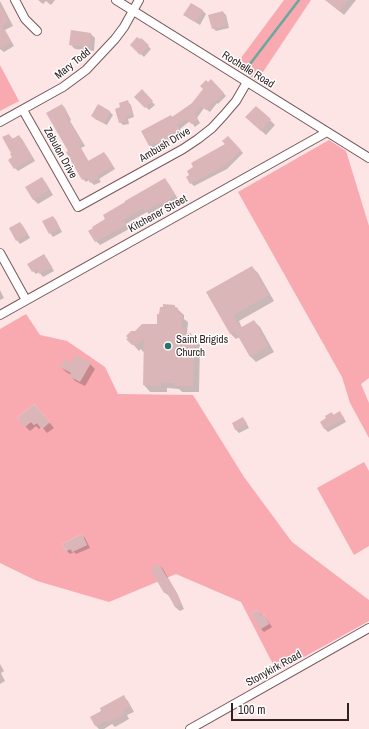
<!DOCTYPE html>
<style>
body{margin:0}
#map{position:relative;width:369px;height:729px;overflow:hidden;background:#fde5e6;font-family:"Archivo Narrow",sans-serif}
canvas{display:block}
.scale{position:absolute;left:231px;top:703px;width:118px;height:18px;box-sizing:border-box;border:2px solid #302223;border-top:0;padding-left:5px;font-size:12px;line-height:14px;white-space:nowrap;color:#302223;-webkit-text-stroke:3px #fff;paint-order:stroke}
</style>
<div id="map">
<canvas width="369" height="729"></canvas>
<div class="scale">100 m</div>
</div>
<script>
const ctx = document.querySelector('canvas').getContext('2d');
ctx.lineJoin = 'round';
function paint(path, color) {
  ctx.fillStyle = color;
  ctx.fill(path, 'evenodd');
}
function shape(rows) {
  const path = new Path2D();
  for (const r of rows) {
    path.moveTo(r[0], r[1]);
    for (let i = 2; i < r.length; i += 2) path.lineTo(r[i], r[i + 1]);
  }
  return path;
}
function trace(path, color, width, dash) {
  ctx.strokeStyle = color;
  ctx.lineWidth = width;
  ctx.lineCap = dash ? 'butt' : 'round';
  ctx.setLineDash(dash || []);
  ctx.stroke(path);
}
function drawText(font, color, halo, rows, align = 'center') {
  ctx.font = font + ' "Archivo Narrow",sans-serif';
  ctx.lineWidth = 3;
  ctx.setLineDash([]);
  ctx.textBaseline = 'middle';
  ctx.strokeStyle = halo;
  ctx.fillStyle = color;
  for (const [text, x, y, turn = 0] of rows) {
    ctx.save();
    ctx.translate(x, y);
    ctx.rotate((+turn || 0) * Math.PI / 180);
    ctx.textAlign = isNaN(turn) ? turn : align;
    if (halo) ctx.strokeText(text, 0, 0);
    ctx.fillText(text, 0, 0);
    ctx.restore();
  }
}
const green = shape([
 [284,0,311,0,257,81,235,66],
 [0,65,19,101,0,111],
 [329,140,346,151,369,226,369,378,361,384,369,403,369,438,350,403,342,377,238,192],
 [26,314,40,335,67,341,105,367,118,394,193,395,244,477,292,542,369,600,369,621,277,672,241,602,176,574,109,602,37,581,0,563,0,329],
 [34,404,50,422,42,429,37,423,34,425,31,422,25,426,17,418],
 [82,534,87,545,72,552,71,549,66,551,62,544],
 [257,610,261,616,264,614,269,624,261,629,251,613],
 [364,462,369,471,369,546,354,555,317,488]
]);
const shadow = shape([
 [38,0,55,0,51,5,46,1,43,4],
 [326,0,356,0,344,15],
 [0,1,13,26,5,30,14,46,4,52,0,49],
 [191,4,203,11,206,14,200,25,188,18,185,15],
 [223,12,226,15,229,28,216,31,213,28],
 [90,33,95,38,94,51,75,49,70,44],
 [141,39,151,49,144,57,131,45],
 [211,80,226,96,218,104,217,103,210,112,204,108,197,118,200,123,195,127,190,121,180,129,182,133,176,136,177,138,160,148,158,146,153,149,150,146,142,131,173,118,193,103],
 [142,91,155,105,149,110,136,97],
 [128,102,131,105,134,117,128,119,129,124,123,125,120,122,121,108],
 [62,105,65,108,71,120,70,121,85,146,81,148,89,162,104,153,107,156,115,169,99,179,101,182,94,185,89,180,86,182,83,179,69,151],
 [98,105,110,112,113,115,107,125,95,119,92,116],
 [270,120,275,125,266,135,251,122],
 [9,135,13,139,19,136,22,139,35,161,18,171,15,168,14,158],
 [228,137,243,153,227,169,194,186,191,183,226,144],
 [42,178,46,183,53,195,38,204,33,199],
 [165,180,169,184,178,199,173,202,174,204,167,208,165,205,149,214,147,212,126,224,129,229,100,245,96,241,107,219],
 [53,217,56,220,62,232,53,237,50,233,44,222],
 [20,223,23,226,30,238,20,244,17,240],
 [44,256,47,259,54,271,43,277,39,272,36,274,33,271],
 [252,267,258,273,274,301,239,321,242,328,254,321,260,327,274,352,256,362,250,356,240,337,236,339,230,333,207,292],
 [0,290,4,298,0,300],
 [174,306,184,315,184,319,188,322,187,333,191,334,200,344,199,392,182,392,179,389,167,388,167,392,150,392,144,385,145,350,143,352,141,349,139,351,128,339,135,332,158,325],
 [72,364,90,364,95,369,85,386,75,381,71,376,71,375,66,372,61,367],
 [39,410,54,428,47,433,42,427,39,429,36,426,30,431,25,426],
 [332,413,334,416,339,413,343,416,346,422,328,432,325,429,322,422],
 [243,419,246,422,249,428,239,433,236,430,233,424],
 [82,535,85,538,90,548,76,554,74,552,70,554,67,551,63,544],
 [159,565,163,569,177,593,184,609,180,611,175,607,170,596,169,596,164,592],
 [257,611,262,616,263,615,266,618,272,627,264,632,261,629,252,613],
 [0,664,4,671,1,673,5,681,0,684],
 [124,697,128,701,134,712,127,715,129,719,115,727,112,724,104,729,99,729,96,726,91,717,103,711]
]);
const stream = shape([
 [250,64,299,0]
]);
const building = shape([
 [325,0,348,0,339,11],
 [191,3,203,10,196,22,183,15],
 [0,5,9,21,2,26,11,42,0,48],
 [223,11,227,25,212,29,208,15],
 [71,30,91,33,89,47,69,45],
 [137,37,140,39,141,38,149,45,140,55,130,45],
 [211,79,224,93,215,102,214,101,206,110,201,106,194,114,198,119,191,124,187,119,177,125,180,130,174,133,175,134,156,145,155,143,149,146,141,131,171,115,172,117,192,103,203,89,200,86,206,80,208,82],
 [142,89,153,101,145,108,134,97],
 [128,100,132,114,125,116,127,121,119,123,115,109,120,107,119,103],
 [62,104,69,117,67,118,82,143,79,145,88,161,104,152,113,166,97,175,98,178,90,183,87,177,82,180,66,152,68,151,46,113],
 [98,104,110,111,104,123,91,116],
 [256,106,271,119,261,131,245,117],
 [9,134,12,139,19,135,33,158,14,169,8,160,12,157,10,154,11,153,2,137],
 [228,136,241,150,224,166,190,184,186,177,189,175,187,171,193,167,191,163,225,144,222,141],
 [42,177,49,190,33,200,25,187],
 [165,178,175,195,170,198,171,199,162,204,161,202,145,211,143,208,123,220,126,225,95,242,88,231,93,228,92,227,105,219,103,215,125,202,125,201],
 [53,216,60,228,49,234,42,221],
 [20,222,28,234,16,241,9,228],
 [44,254,52,267,39,274,37,269,32,272,27,264],
 [252,266,269,295,233,315,240,328,254,320,268,346,250,357,235,331,230,334,206,292],
 [163,304,175,305,175,307,178,308,178,314,182,315,181,329,184,329,184,333,191,333,191,337,194,337,193,386,174,386,174,383,161,382,161,386,143,385,144,338,136,346,134,344,132,345,126,339,128,338,126,336,131,331,135,331,142,324,157,324,157,314,159,314,160,307,163,307],
 [76,355,91,363,80,382,69,376,71,373,60,367,65,359,71,363],
 [34,404,50,422,42,429,37,423,34,425,31,422,25,427,17,418],
 [340,411,344,419,324,429,320,422,326,418,325,416,332,412,333,415],
 [243,417,247,424,235,430,232,423],
 [82,534,87,545,72,552,71,549,66,551,62,544],
 [159,564,173,587,181,604,175,607,166,591,164,593,150,569],
 [257,610,261,616,264,614,269,624,260,629,251,613],
 [124,695,130,707,123,710,125,714,109,722,108,720,95,726,90,717,101,711,100,708]
]);
const minor = shape([
 [15,0,25,19,37,31],
 [116,0,369,158],
 [23,110,78,207,183,149,198,139,212,128,224,115,236,101,247,82],
 [0,122,63,87,86,70,115,39,124,27,139,0],
 [0,253,26,300],
 [0,315,327,132],
 [190,729,369,628]
]);
const markers = [
 [168,346,4,"#2a7167"]
];
const streetNames = [
 ["Mary Todd",73,64,-39],
 ["Rochelle Road",248,70,32],
 ["Ambush Drive",165,145,-31],
 ["Zebulon Drive",60,153,61],
 ["Kitchener Street",158,214,-29],
 ["Stonykirk Road",274,669,-29]
];
const poiNames = [
 ["Saint Brigids",176,340],
 ["Church",176,353]
];
paint(green, '#f8aab0');
paint(shadow, '#0003');
trace(stream, '#69a89e', 2.5);
paint(building, '#dbb6b8');
trace(minor, '#77575a', 10);
trace(minor, '#fff', 8);
for (const [x, y, r, color] of markers) {
  const dot = new Path2D();
  dot.arc(x, y, r, 0, 2 * Math.PI);
  ctx.fillStyle = color;
  ctx.fill(dot);
  trace(dot, '#fff', 1.5);
}
drawText('11px', '#302223', '#fff', streetNames);
drawText('11px', '#302223', '#fff', poiNames, 'left');
</script>
